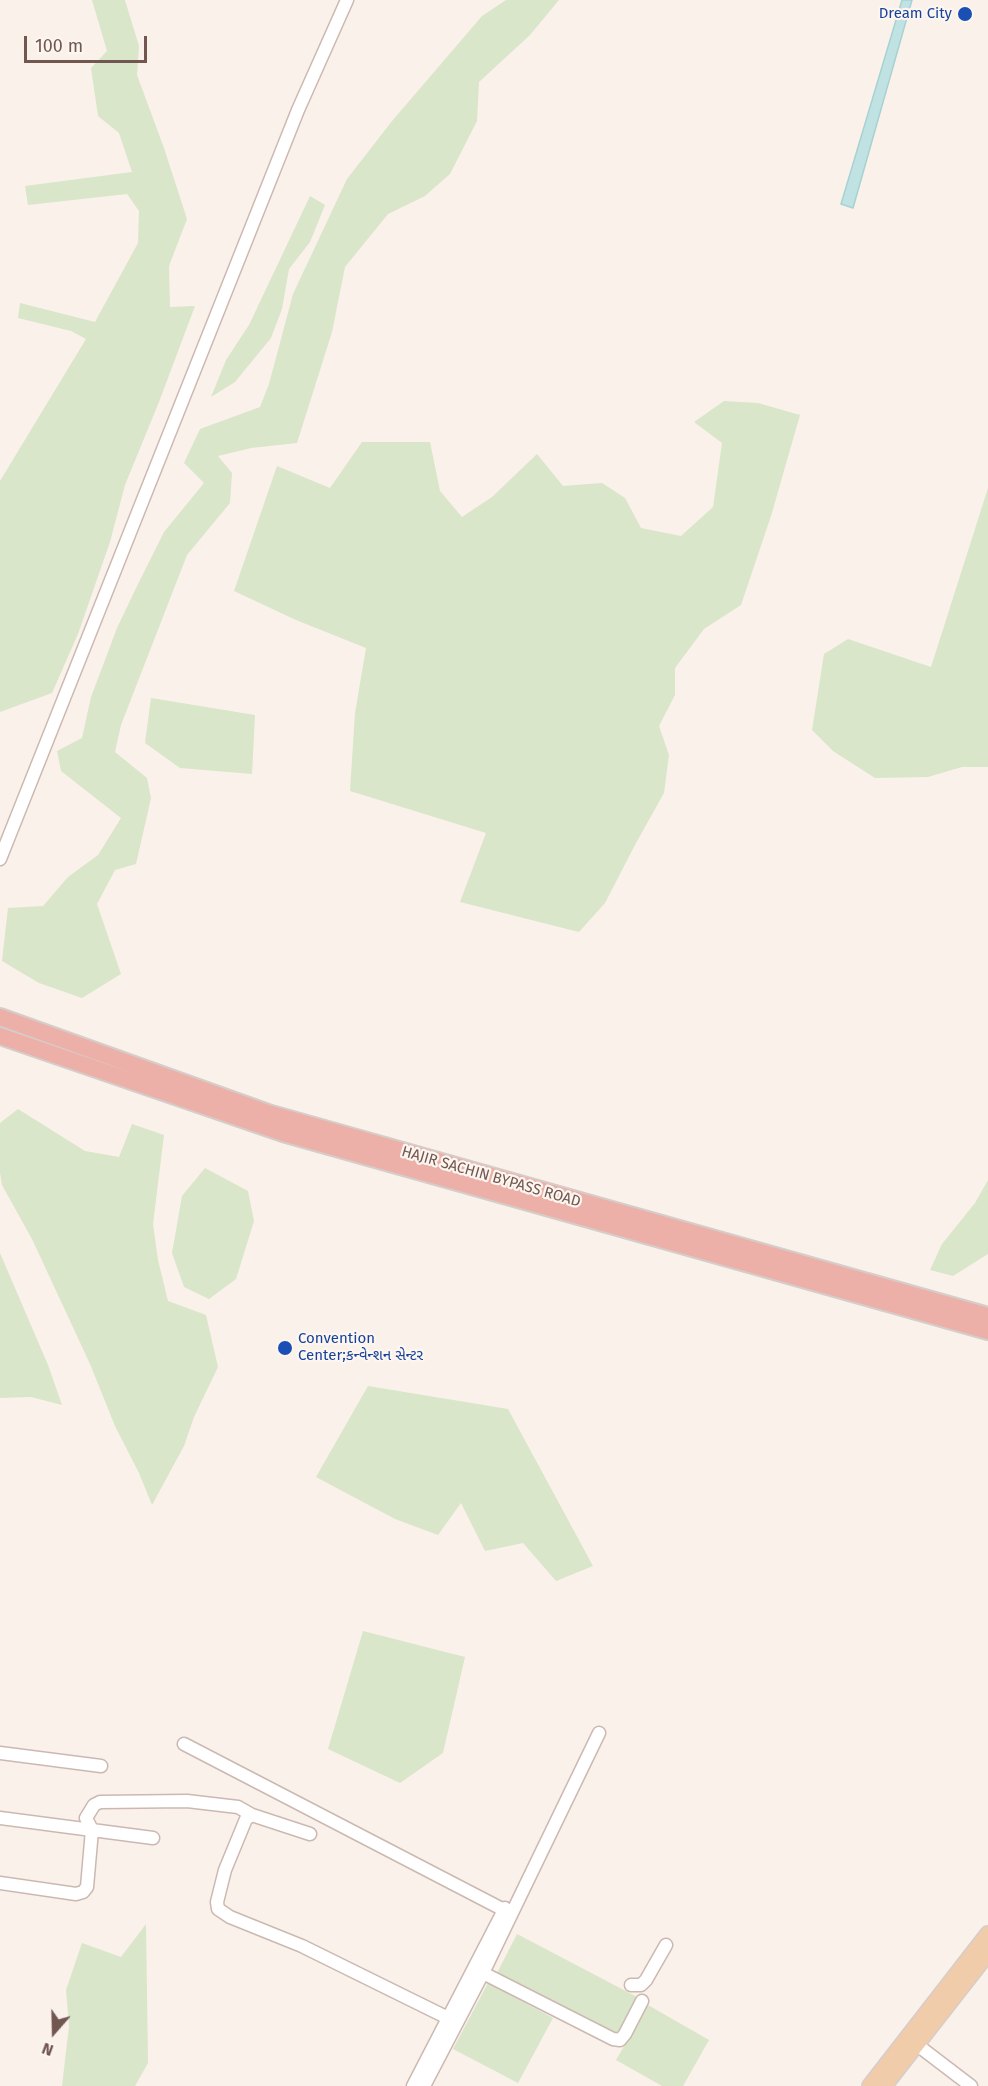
<!DOCTYPE html>
<meta charset="utf-8">
<style>
body{margin:0}
#map{position:relative;width:988px;height:2086px;overflow:hidden;background:#faf1ea;font-family:"Fira Sans",sans-serif}
canvas{display:block}
.north{position:absolute;left:24px;top:2002px;width:60px;height:60px;-webkit-text-stroke:4px #fdf6f0;paint-order:stroke;rotate:200deg;font-size:16px;font-weight:700;line-height:24px;text-align:center;color:#725750}
.north::after{content:'';display:block;margin:auto;width:21px;height:27px;background:#725750;clip-path:polygon(50% 0,100% 100%,50% 72%,0 100%)}
.scale{position:absolute;left:24px;top:36px;width:123px;height:27px;box-sizing:border-box;border:3px solid #725750;border-top:0;padding-left:8px;font-size:18px;line-height:21px;white-space:nowrap;color:#725750;-webkit-text-stroke:4px #fdf6f0;paint-order:stroke}
</style>
<div id="map">
<canvas width="988" height="2086"></canvas>
<div class="north">N</div>
<div class="scale">100 m</div>
</div>
<script>
const ctx = document.querySelector('canvas').getContext('2d');
ctx.lineJoin = 'round';
function paint(path, color) {
  ctx.fillStyle = color;
  ctx.fill(path, 'evenodd');
}
function shape(rows) {
  const path = new Path2D();
  for (const r of rows) {
    path.moveTo(r[0], r[1]);
    for (let i = 2; i < r.length; i += 2) path.lineTo(r[i], r[i + 1]);
  }
  return path;
}
function trace(path, color, width, dash) {
  ctx.strokeStyle = color;
  ctx.lineWidth = width;
  ctx.lineCap = dash ? 'butt' : 'round';
  ctx.setLineDash(dash || []);
  ctx.stroke(path);
}
function drawText(font, color, halo, rows, align = 'center') {
  ctx.font = font + ' "Fira Sans","Noto Sans Gujarati",sans-serif';
  ctx.lineWidth = 4.5;
  ctx.setLineDash([]);
  ctx.textBaseline = 'middle';
  ctx.strokeStyle = halo;
  ctx.fillStyle = color;
  for (const [text, x, y, turn = 0] of rows) {
    ctx.save();
    ctx.translate(x, y);
    ctx.rotate((+turn || 0) * Math.PI / 180);
    ctx.textAlign = isNaN(turn) ? turn : align;
    if (halo) ctx.strokeText(text, 0, 0);
    ctx.fillText(text, 0, 0);
    ctx.restore();
  }
}
const green = shape([
 [92,0,125,0,139,46,137,75,164,148,187,219,169,266,170,307,195,306,159,402,125,485,110,542,78,634,52,693,0,712,0,481,86,339,71,331,18,318,20,303,95,322,138,243,139,211,127,194,28,205,25,186,132,172,119,133,98,116,91,68,107,51],
 [506,0,559,0,530,35,479,82,477,121,450,174,425,196,388,214,345,267,332,332,297,443,251,448,218,456,232,473,230,503,187,555,121,725,115,752,147,778,151,798,136,864,115,870,97,904,121,974,82,998,39,983,2,961,8,908,43,906,68,877,98,855,121,818,61,771,57,751,82,738,91,697,117,628,138,584,164,532,204,483,184,463,200,429,260,407,269,384,293,294,347,179,392,121,482,16],
 [310,196,325,205,310,242,289,269,282,309,271,338,235,382,211,397,226,360,249,325],
 [724,401,758,403,800,415,771,516,741,605,704,629,675,668,675,695,659,726,669,755,664,793,636,843,605,903,579,932,460,902,486,833,350,791,355,713,366,648,296,620,234,591,277,466,330,488,362,442,430,442,440,491,462,517,492,497,537,454,563,486,602,483,625,498,641,528,681,536,713,507,722,443,694,422],
 [988,488,988,767,962,767,928,777,875,778,833,751,812,730,824,654,848,639,931,667],
 [151,698,255,715,252,774,180,768,145,743],
 [18,1109,85,1151,119,1157,132,1124,164,1135,153,1224,158,1260,168,1301,206,1315,218,1367,194,1417,184,1446,152,1505,139,1473,115,1426,90,1364,32,1239,2,1185,0,1173,0,1123],
 [205,1168,248,1191,254,1221,236,1279,209,1299,184,1287,172,1253,182,1196],
 [988,1180,988,1254,953,1276,930,1270,942,1244,975,1203],
 [0,1253,48,1365,62,1405,31,1397,0,1398],
 [368,1386,508,1409,593,1566,556,1581,523,1543,485,1551,461,1503,438,1535,395,1519,316,1477],
 [363,1631,465,1657,443,1753,400,1783,328,1749],
 [146,1924,148,2063,135,2086,62,2086,69,2026,66,1990,82,1943,121,1957],
 [517,1934,639,1998,618,2037,497,1973],
 [488,1983,553,2018,518,2083,453,2049],
 [648,2005,709,2040,683,2086,662,2086,616,2060]
]);
const water = shape([
 [902,0,912,0,853,208,841,204,902,0]
]);
const minor = shape([
 [0,859,298,110,347,0],
 [184,1744,504,1910],
 [0,1753,101,1766],
 [0,1818,153,1838],
 [310,1834,252,1815,246,1819,225,1870,217,1902,218,1909,230,1917,302,1946,448,2018],
 [0,1883,76,1894,83,1892,87,1887,92,1830,86,1818,94,1805,100,1802,187,1801,238,1807,252,1815],
 [483,1973,613,2039,620,2040,625,2034,642,2001],
 [631,1985,641,1985,646,1980,666,1945],
 [916,2044,971,2086],
 [413,2086,505,1908],
 [424,2086,483,1973,599,1733]
]);
const major = shape([
 [870,2086,988,1934],
 [884,2086,988,1953]
]);
const highway = shape([
 [0,1017,268,1113,988,1316],
 [0,1036,283,1133,988,1331]
]);
const markers = [
 [965,14,8,"#1a4fb4"],
 [285,1348,8,"#1a4fb4"]
];
const transitNames = [
 ["Dream City",952,14],
 ["Convention",298,1339,"left"],
 ["Center;કન્વેન્શન સેન્ટર",298,1356,"left"]
];
const streetNames = [
 ["HAJIR SACHIN BYPASS ROAD",491,1177,16]
];
paint(green, '#d9e6c9');
paint(water, '#c0e2e2');
trace(water, '#a7d2d2', 1.5);
trace(minor, '#cbb9b1', 15);
trace(major, '#d5cdca', 18);
trace(highway, '#d5cdca', 20);
trace(minor, '#fff', 12);
trace(major, '#f1ccaa', 15);
trace(highway, '#edb0a8', 16);
for (const [x, y, r, color] of markers) {
  const dot = new Path2D();
  dot.arc(x, y, r, 0, 2 * Math.PI);
  ctx.fillStyle = color;
  ctx.fill(dot);
  trace(dot, '#fdf6f0', 2);
}
drawText('15px', '#164399', '#fdf6f0', transitNames, 'right');
drawText('15px', '#725750', '#fdf6f0', streetNames);
</script>
